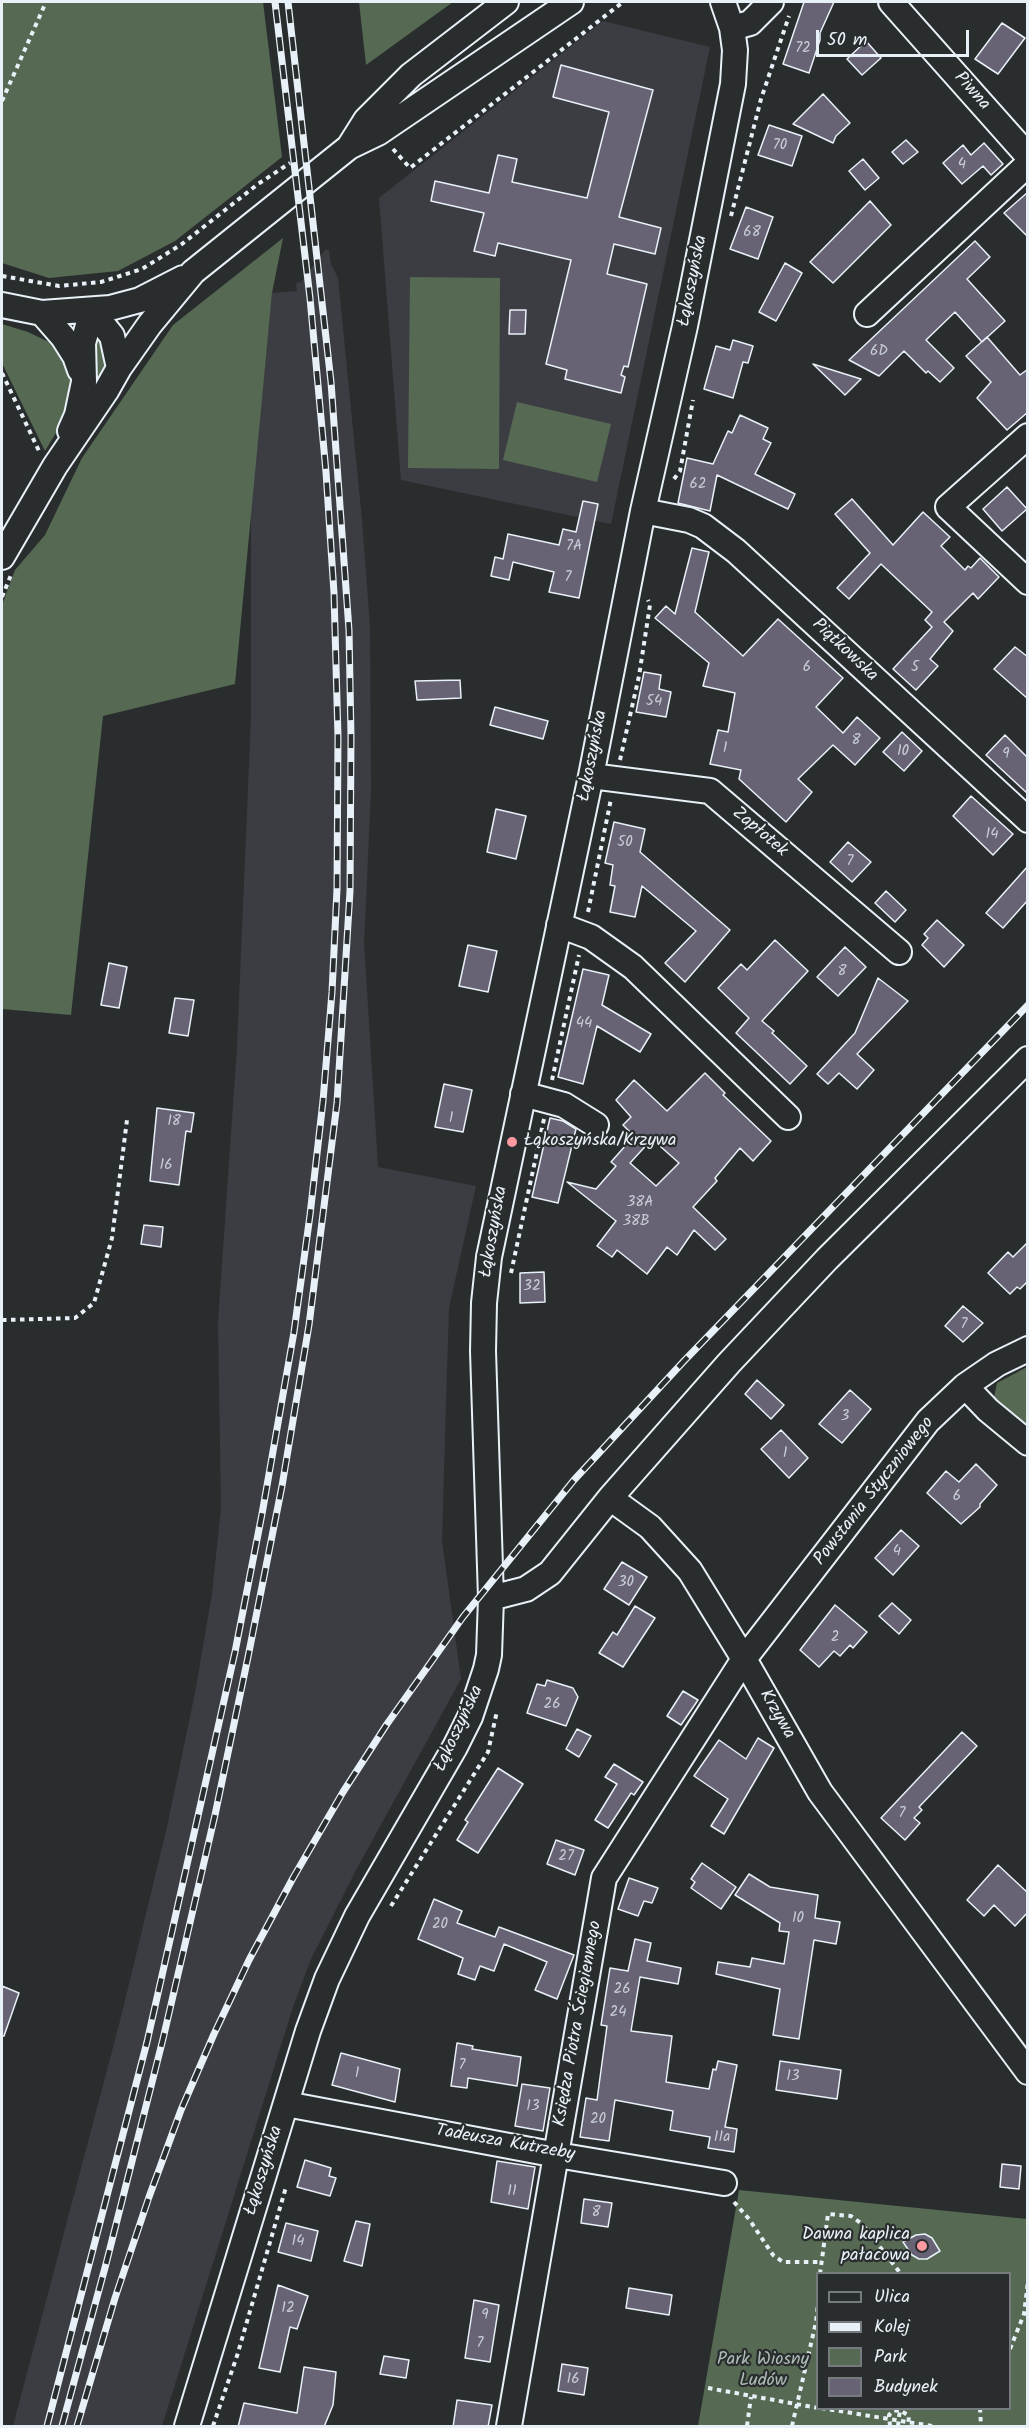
<!DOCTYPE html>
<meta charset="utf-8">
<style>
body{margin:0}
#map{position:relative;width:1029px;height:2428px;overflow:hidden;background:#2a2d2e;font-family:Kalam,sans-serif}
canvas{display:block}
.frame{position:absolute;inset:0;border:3px solid #e8f1f8;pointer-events:none}
.legend{position:absolute;left:816px;top:2272px;width:195px;height:138px;box-sizing:border-box;background:#2a2d2e;border:2px solid #767b7f;margin:0;padding:8px 10px;list-style:none;font-size:18px;color:#e8f1f8}
.legend li{display:flex;align-items:center;gap:12px;height:30px}
.legend b{width:30px;border:2px solid #767b7f}
.scale{position:absolute;left:816px;top:30px;width:153px;height:27px;box-sizing:border-box;border:3px solid #e8f1f8;border-top:0;padding-left:8px;font-size:18px;line-height:21px;white-space:nowrap;color:#e8f1f8;-webkit-text-stroke:4px #2a2d2e;paint-order:stroke}
</style>
<div id="map">
<canvas width="1029" height="2428"></canvas>
<div class="frame"></div>
<ul class="legend">
<li><b style="height:8px;background:#2a2d2e"></b>Ulica</li>
<li><b style="height:8px;background:#e8f1f8"></b>Kolej</li>
<li><b style="height:16px;background:#566953"></b>Park</li>
<li><b style="height:16px;background:#676274"></b>Budynek</li>
</ul>
<div class="scale">50 m</div>
</div>
<script>
const ctx = document.querySelector('canvas').getContext('2d');
ctx.lineJoin = 'round';
function paint(path, color) {
  ctx.fillStyle = color;
  ctx.fill(path, 'evenodd');
}
function shape(rows) {
  const path = new Path2D();
  for (const r of rows) {
    path.moveTo(r[0], r[1]);
    for (let i = 2; i < r.length; i += 2) path.lineTo(r[i], r[i + 1]);
  }
  return path;
}
function trace(path, color, width, dash) {
  ctx.strokeStyle = color;
  ctx.lineWidth = width;
  ctx.lineCap = dash ? 'butt' : 'round';
  ctx.setLineDash(dash || []);
  ctx.stroke(path);
}
function drawText(font, color, halo, rows, align = 'center') {
  ctx.font = font + ' Kalam,sans-serif';
  ctx.lineWidth = 4.5;
  ctx.setLineDash([]);
  ctx.textBaseline = 'middle';
  ctx.strokeStyle = halo;
  ctx.fillStyle = color;
  for (const [text, x, y, turn = 0] of rows) {
    ctx.save();
    ctx.translate(x, y);
    ctx.rotate((+turn || 0) * Math.PI / 180);
    ctx.textAlign = isNaN(turn) ? turn : align;
    if (halo) ctx.strokeText(text, 0, 0);
    ctx.fillText(text, 0, 0);
    ctx.restore();
  }
}
const built = shape([
 [603,21,710,47,611,524,401,480,379,198],
 [325,250,329,250,331,264,338,278,362,520,370,627,371,792,364,943,378,1167,476,1186,449,1308,446,1400,442,1541,461,1679,355,1872,311,1959,293,2007,162,2426,13,2426,121,2017,167,1827,195,1693,212,1594,221,1508,218,1322,237,1047,251,718,251,504,272,293,297,291,296,283,301,282]
]);
const green = shape([
 [4,2,263,2,282,157,175,241,118,271,49,278,2,263,2,7],
 [359,2,453,2,366,65],
 [283,238,272,293,235,684,103,716,71,1015,2,1009,2,605,15,570,45,535,82,458,173,325],
 [410,277,500,278,499,469,408,468],
 [2,324,28,332,53,344,68,366,72,391,65,418,45,451,2,363],
 [102,336,109,359,98,387,95,382,92,355,96,337],
 [517,402,611,424,597,482,503,460],
 [1027,1367,1027,1426,994,1397,997,1383],
 [739,2190,1027,2219,1027,2426,698,2426],
 [818,2274,1010,2274,1010,2408,818,2408]
]);
const building = shape([
 [804,2,834,2,820,33,820,40,809,73,783,64,804,2],
 [1002,23,1025,38,998,74,975,59,1002,23],
 [866,41,881,58,862,75,847,59,866,41],
 [561,65,653,90,619,217,661,228,655,254,614,244,607,274,647,284,628,367,624,366,621,375,625,377,621,393,565,379,567,370,546,364,571,260,498,243,495,256,474,251,484,213,431,201,435,181,489,193,498,155,517,159,512,182,587,198,609,112,553,97,561,65],
 [823,94,850,123,836,136,833,143,793,124,823,94],
 [769,125,802,136,792,166,758,155,769,125],
 [906,140,918,152,903,164,892,152,906,140],
 [984,143,1003,164,991,175,983,166,962,184,943,163,963,145,971,155,984,143],
 [863,159,879,178,865,190,849,171,863,159],
 [1028,192,1028,237,1004,213,1028,192],
 [870,201,891,225,833,283,810,262,870,201],
 [746,207,773,217,758,259,730,249,746,207],
 [975,241,990,257,967,279,1005,321,982,342,955,312,926,340,954,368,940,382,928,371,926,373,904,351,879,376,849,360,975,241],
 [785,263,802,273,776,321,759,312,785,263],
 [510,310,526,310,525,334,509,334,510,310],
 [987,337,1020,375,1028,369,1028,412,1007,430,977,398,991,382,966,356,987,337],
 [733,340,753,346,748,363,743,362,733,398,704,389,716,346,730,350,733,340],
 [813,364,861,379,845,395,813,364],
 [740,415,768,428,763,439,771,443,755,474,795,494,788,509,717,475,710,511,678,503,687,458,713,464,728,431,732,433,740,415],
 [1007,487,1027,509,1002,531,983,509,1007,487],
 [852,499,893,545,923,512,950,537,941,546,965,570,968,566,971,568,980,558,999,577,978,599,973,593,944,622,953,631,930,659,938,666,916,690,893,669,932,627,925,620,932,612,881,564,849,599,837,588,870,553,835,514,852,499],
 [583,501,598,504,579,598,549,592,554,572,513,562,509,580,491,576,495,557,503,559,508,534,559,545,563,529,576,532,583,501],
 [692,548,709,552,695,612,743,656,778,619,843,678,816,707,843,733,857,717,880,738,855,765,833,745,798,779,812,792,786,822,739,779,741,770,710,764,718,730,728,732,735,693,703,686,709,663,655,618,666,606,675,614,692,548],
 [1015,647,1028,657,1028,699,994,669,1015,647],
 [644,672,661,675,659,689,671,692,666,717,636,712,644,672],
 [460,680,461,698,417,700,415,681,460,680],
 [495,707,548,721,543,739,490,725,495,707],
 [902,732,922,751,904,771,883,752,902,732],
 [1005,735,1028,758,1028,794,986,755,1005,735],
 [971,796,1013,834,993,855,953,816,971,796],
 [496,809,526,816,516,859,487,852,496,809],
 [614,822,645,829,640,852,730,930,685,982,665,963,696,931,642,886,635,917,610,912,615,886,610,885,613,865,605,863,614,822],
 [848,842,871,862,852,882,830,862,848,842],
 [1028,866,1028,900,1003,928,986,913,1028,866],
 [886,891,906,910,895,922,875,903,886,891],
 [937,920,964,945,944,967,922,945,928,938,924,934,937,920],
 [775,940,808,971,762,1021,774,1031,772,1033,807,1066,790,1084,736,1033,749,1018,718,988,741,964,747,970,775,940],
 [468,945,497,951,488,992,459,986,468,945],
 [845,947,866,967,838,996,817,977,845,947],
 [109,963,127,967,119,1008,101,1005,109,963],
 [583,969,609,975,602,1005,651,1034,640,1052,597,1026,583,1084,558,1077,583,969],
 [878,978,908,1001,857,1054,874,1070,857,1089,839,1073,828,1084,817,1074,855,1033,878,978],
 [175,998,194,1000,188,1036,169,1033,175,998],
 [705,1073,725,1093,723,1095,771,1141,753,1161,740,1148,715,1178,717,1181,693,1207,726,1239,715,1250,694,1230,677,1255,667,1247,647,1274,617,1250,612,1257,597,1246,616,1221,567,1182,596,1189,616,1166,611,1162,634,1136,623,1125,631,1117,616,1100,634,1080,667,1111,705,1073],
 [652,1139,679,1163,656,1186,630,1163,652,1139],
 [444,1084,472,1090,463,1132,435,1127,444,1084],
 [157,1108,194,1113,191,1132,186,1131,179,1185,150,1181,157,1108],
 [550,1118,563,1121,576,1129,558,1203,532,1197,550,1118],
 [144,1225,163,1227,161,1247,141,1244,144,1225],
 [1028,1242,1028,1281,1020,1289,1017,1287,1010,1294,988,1273,1008,1252,1013,1257,1028,1242],
 [544,1272,545,1302,520,1303,520,1273,544,1272],
 [963,1306,983,1323,963,1342,945,1326,963,1306],
 [757,1380,784,1405,771,1419,745,1394,757,1380],
 [850,1390,871,1409,842,1443,819,1424,850,1390],
 [781,1430,808,1458,789,1478,761,1449,781,1430],
 [976,1464,997,1485,980,1504,980,1507,961,1524,927,1493,946,1471,959,1482,976,1464],
 [901,1530,919,1546,893,1575,875,1558,901,1530],
 [622,1562,647,1577,629,1605,604,1589,622,1562],
 [892,1603,911,1620,899,1634,879,1616,892,1603],
 [835,1605,867,1632,853,1648,850,1645,840,1656,834,1651,819,1667,800,1650,835,1605],
 [635,1606,655,1618,623,1667,599,1653,613,1632,617,1635,635,1606],
 [547,1680,573,1688,578,1697,566,1726,527,1713,537,1684,545,1686,547,1680],
 [683,1691,698,1700,681,1725,667,1716,683,1691],
 [577,1729,591,1736,579,1757,566,1749,577,1729],
 [962,1732,977,1746,919,1807,922,1810,914,1818,920,1823,905,1840,881,1818,962,1732],
 [758,1738,774,1748,724,1834,711,1826,728,1799,694,1776,719,1740,746,1759,758,1738],
 [614,1764,643,1782,634,1795,631,1793,608,1828,595,1820,617,1784,605,1777,614,1764],
 [498,1768,523,1784,478,1853,457,1840,468,1822,465,1820,498,1768],
 [556,1840,584,1850,575,1875,547,1864,556,1840],
 [702,1863,736,1887,721,1909,691,1888,695,1882,691,1879,702,1863],
 [998,1865,1028,1893,1028,1912,1015,1926,994,1905,984,1916,967,1900,998,1865],
 [749,1874,770,1887,818,1895,815,1918,840,1922,836,1944,814,1940,799,2039,773,2035,780,1989,716,1974,718,1962,750,1967,752,1958,784,1964,789,1932,779,1931,780,1923,735,1895,749,1874],
 [629,1878,658,1888,652,1903,644,1901,638,1916,618,1909,629,1878],
 [434,1899,462,1911,457,1923,495,1937,499,1927,574,1955,557,1999,535,1990,547,1962,504,1944,494,1971,480,1966,475,1980,458,1974,463,1958,418,1939,434,1899],
 [635,1939,651,1943,647,1961,681,1968,678,1984,640,1977,631,2031,672,2036,666,2082,709,2089,713,2069,716,2070,718,2061,737,2065,725,2127,737,2129,734,2152,708,2148,710,2137,670,2130,673,2111,615,2100,609,2141,580,2137,586,2098,597,2100,607,2026,601,2025,610,1968,628,1971,635,1939],
 [2,1986,19,1993,4,2036,2,2036,2,1986],
 [457,2043,473,2046,472,2049,521,2057,517,2086,468,2078,467,2088,451,2086,457,2043],
 [341,2053,400,2069,395,2102,332,2085,341,2053],
 [780,2061,841,2070,837,2099,776,2090,780,2061],
 [522,2084,550,2088,543,2131,515,2126,522,2084],
 [305,2160,331,2168,329,2176,336,2178,330,2196,297,2187,305,2160],
 [497,2161,535,2167,528,2209,491,2202,497,2161],
 [1002,2164,1021,2166,1019,2189,1000,2187,1002,2164],
 [584,2199,612,2203,608,2227,581,2223,584,2199],
 [356,2221,370,2224,362,2266,344,2261,356,2221],
 [286,2223,318,2231,311,2261,278,2252,286,2223],
 [925,2234,932,2238,940,2251,927,2259,919,2259,912,2255,903,2242,916,2235,925,2234],
 [278,2285,308,2296,297,2329,290,2327,280,2372,259,2368,278,2285],
 [629,2288,672,2295,669,2315,626,2308,629,2288],
 [474,2300,499,2305,490,2362,465,2358,474,2300],
 [384,2356,409,2360,406,2378,380,2374,384,2356],
 [562,2364,588,2368,584,2395,558,2391,562,2364],
 [304,2367,336,2372,333,2405,324,2427,238,2427,244,2403,297,2413,304,2367],
 [457,2400,492,2405,488,2427,453,2427,457,2400]
]);
const path = shape([
 [2,101,46,2],
 [393,149,410,168,623,2],
 [731,216,761,99,789,16],
 [2,276,59,286,101,282,142,269,182,244,258,184,290,163],
 [2,373,39,451],
 [674,479,680,471,693,400],
 [2,597,11,575],
 [620,760,639,676,650,605,648,600],
 [588,912,611,799],
 [552,1080,579,955],
 [511,1273,544,1119],
 [2,1320,75,1318,94,1303,112,1238,127,1120],
 [391,1906,488,1752,497,1711],
 [734,2202,749,2219,773,2255,783,2262,821,2262],
 [820,2274,828,2214,851,2216,862,2224,901,2274],
 [1010,2349,1024,2314,1028,2281],
 [708,2388,818,2408],
 [821,2408,932,2426],
 [980,2408,981,2426],
 [213,2426,237,2356,286,2187],
 [747,2426,751,2397],
 [792,2426,816,2322,818,2304],
 [890,2426,889,2415,893,2411,900,2410,909,2416,908,2426],
 [898,2426,900,2409]
]);
const minor = shape([
 [891,2,1028,156],
 [732,28,750,23,771,2],
 [349,147,366,120,411,75,506,2],
 [2,305,42,313,110,308,140,300,183,278],
 [92,311,112,336,119,368],
 [42,313,63,337,75,356,80,370],
 [867,314,1028,164],
 [70,431,77,415,84,382,83,343,92,311],
 [1028,436,948,507,1028,582],
 [643,511,689,520,703,526,736,551,1028,820],
 [2,557,55,466,106,391,119,368,150,324,193,272,349,147,378,133,571,2],
 [591,776,710,791,899,952],
 [559,925,591,937,633,967,788,1117],
 [523,1094,564,1105,596,1125],
 [965,1386,988,1410,1028,1443],
 [610,1498,650,1527,690,1571,744,1659,820,1792,1028,2072],
 [491,1598,526,1589,550,1573,610,1498,729,1363,827,1259,1028,1059],
 [286,2104,557,2155,724,2183],
 [187,2426,308,2031,327,1979,357,1916,455,1747,470,1717,486,1669,489,1655,491,1598,483,1351,484,1303,489,1257,591,776,643,511,685,326,733,84,735,50,732,28,723,2],
 [509,2426,604,1878,744,1659,928,1421,965,1386,997,1364,1028,1349]
]);
const rail = shape([
 [47,2426,147,2042,235,1652,262,1514,294,1332,310,1215,323,1101,332,992,337,889,338,737,334,593,326,472,310,298,275,2],
 [62,2426,106,2264,163,2039,215,1815,248,1657,282,1486,309,1325,337,1103,350,891,351,737,349,630,331,382,288,2],
 [77,2426,115,2298,149,2197,181,2110,214,2034,249,1960,293,1878,343,1792,387,1724,463,1617,574,1480,684,1361,1028,1005]
]);
const markers = [
 [512,1142,6,"#ff9aa2"],
 [922,2246,6,"#ff9aa2"]
];
const numberNames = [
 ["72",803,49],
 ["70",780,146],
 ["4",962,165],
 ["68",752,233],
 ["6D",879,352],
 ["62",698,485],
 ["7A",574,547],
 ["7",568,578],
 ["6",807,668],
 ["5",915,668],
 ["54",654,702],
 ["8",856,741],
 ["1",725,749],
 ["10",903,752],
 ["9",1006,755],
 ["14",992,835],
 ["50",625,843],
 ["7",850,862],
 ["8",842,972],
 ["44",584,1024],
 ["1",451,1119],
 ["18",174,1122],
 ["16",166,1166],
 ["38A",640,1203],
 ["38B",636,1222],
 ["32",532,1287],
 ["7",964,1325],
 ["3",845,1417],
 ["1",785,1454],
 ["6",957,1497],
 ["4",897,1552],
 ["30",626,1583],
 ["2",835,1638],
 ["26",552,1705],
 ["7",902,1814],
 ["27",566,1857],
 ["10",798,1919],
 ["20",440,1925],
 ["26",622,1990],
 ["24",618,2013],
 ["7",462,2066],
 ["1",357,2074],
 ["13",793,2077],
 ["13",533,2107],
 ["20",598,2120],
 ["11a",722,2138],
 ["11",512,2192],
 ["8",596,2213],
 ["14",298,2242],
 ["12",288,2309],
 ["9",485,2316],
 ["7",480,2344],
 ["16",573,2380]
];
const streetNames = [
 ["Piwna",971,92,48],
 ["Łąkoszyńska",694,281,-79],
 ["Piątkowska",844,651,43],
 ["Łąkoszyńska",594,756,-79],
 ["Zapłotek",759,833,40],
 ["Łąkoszyńska",495,1232,-80],
 ["Powstania Styczniowego",875,1492,-52],
 ["Krzywa",776,1715,60],
 ["Łąkoszyńska",460,1729,-65],
 ["Księdza Piotra Ściegiennego",579,2024,-80],
 ["Tadeusza Kutrzeby",505,2144,10],
 ["Łąkoszyńska",265,2171,-73]
];
const poiNames = [
 ["Łąkoszyńska/Krzywa",524,1142],
 ["Dawna kaplica",910,2236,"right"],
 ["pałacowa",910,2257,"right"]
];
const parkNames = [
 ["Park Wiosny",763,2361],
 ["Ludów",763,2382]
];
paint(built, '#3c3d43');
paint(green, '#566953');
paint(building, '#676274');
trace(building, '#e8f1f8', 1.5);
trace(minor, '#e8f1f8', 28);
trace(path, '#e8f1f8', 4, [4.5, 4.5]);
trace(minor, '#2a2d2e', 24);
trace(rail, '#e8f1f8', 7);
trace(rail, '#2a2d2e', 4.5, [14]);
for (const [x, y, r, color] of markers) {
  const dot = new Path2D();
  dot.arc(x, y, r, 0, 2 * Math.PI);
  ctx.fillStyle = color;
  ctx.fill(dot);
  trace(dot, '#2a2d2e', 2);
}
drawText('15px', '#c8cdd7', null, numberNames);
drawText('18px', '#e8f1f8', '#2a2d2e', streetNames);
drawText('18px', '#e8f1f8', '#2a2d2e', poiNames, 'left');
drawText('18px', '#aebbb6', '#2a2d2e', parkNames);
</script>
